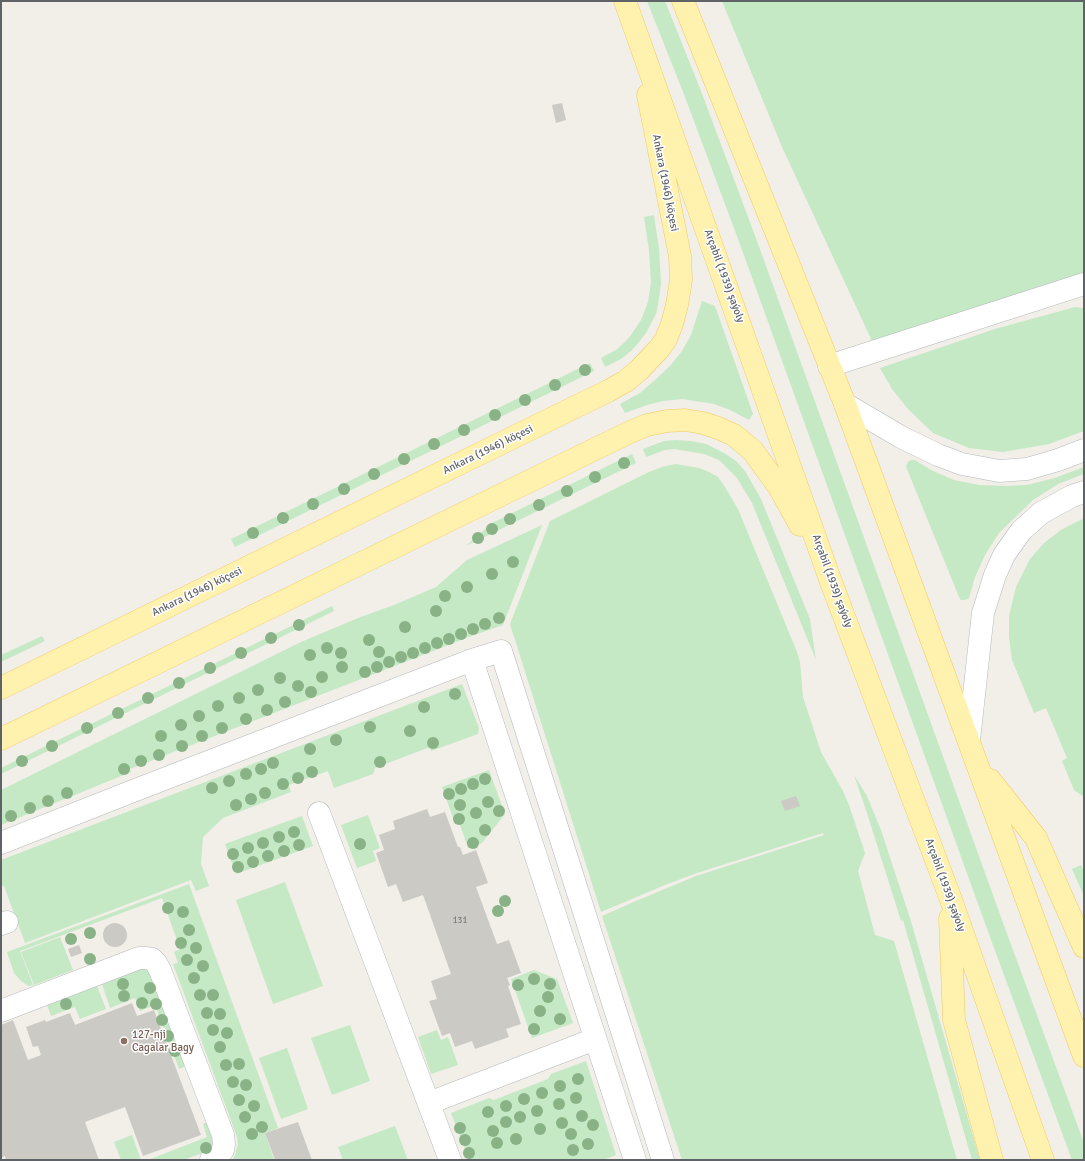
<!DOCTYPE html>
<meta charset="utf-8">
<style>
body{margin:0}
#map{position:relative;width:1085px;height:1161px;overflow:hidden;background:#f1efe8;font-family:Signika,sans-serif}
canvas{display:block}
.frame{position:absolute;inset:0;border:2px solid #5f6368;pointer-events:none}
</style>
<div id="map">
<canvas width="1085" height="1161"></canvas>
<div class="frame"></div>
</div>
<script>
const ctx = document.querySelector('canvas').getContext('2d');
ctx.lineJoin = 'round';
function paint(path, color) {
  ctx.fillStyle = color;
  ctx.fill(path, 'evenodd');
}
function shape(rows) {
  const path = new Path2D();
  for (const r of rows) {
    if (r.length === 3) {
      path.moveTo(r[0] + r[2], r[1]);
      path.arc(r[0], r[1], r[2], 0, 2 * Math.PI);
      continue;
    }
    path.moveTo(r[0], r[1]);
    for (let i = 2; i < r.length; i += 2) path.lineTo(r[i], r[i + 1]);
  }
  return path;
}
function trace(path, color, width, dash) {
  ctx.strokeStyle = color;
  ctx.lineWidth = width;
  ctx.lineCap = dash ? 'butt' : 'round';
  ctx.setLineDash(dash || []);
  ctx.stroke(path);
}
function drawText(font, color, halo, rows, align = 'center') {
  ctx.font = font + ' Signika,sans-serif';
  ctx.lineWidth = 3;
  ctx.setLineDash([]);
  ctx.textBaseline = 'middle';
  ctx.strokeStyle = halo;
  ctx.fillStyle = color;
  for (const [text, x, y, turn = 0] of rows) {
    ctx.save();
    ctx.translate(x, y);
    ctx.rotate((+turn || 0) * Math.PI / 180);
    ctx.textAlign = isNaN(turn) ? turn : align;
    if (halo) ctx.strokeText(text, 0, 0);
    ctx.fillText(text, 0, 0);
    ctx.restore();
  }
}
const green = shape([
 [647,1,665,1,701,91,757,241,1002,920,1084,1143,1084,1160,1072,1160,986,926,741,247,685,97],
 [722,1,1084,1,1084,280,872,341,782,147],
 [654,215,659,249,661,284,658,305,656,314,646,333,639,342,631,351,621,359,605,367,601,358,616,350,625,342,631,335,641,320,648,302,651,283,649,250,644,217],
 [702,301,715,306,753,414,749,420,730,410,714,404,682,399,663,401,647,405,625,413,620,404,640,393,654,381,670,366,682,351,691,335],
 [1075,307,1084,308,1084,431,1049,444,1003,452,969,448,933,433,908,409,892,389,880,368,995,329],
 [590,363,594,371,235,547,231,539],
 [675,440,691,441,706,444,724,453,736,461,745,471,761,499,810,619,816,660,752,503,737,478,719,460,704,454,674,449,665,450,646,457,643,449,664,441],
 [632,454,636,463,466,546,492,523],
 [911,460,915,460,931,470,954,480,979,485,1007,486,1027,485,1055,478,1084,467,1084,474,1058,484,1033,500,999,533,985,555,975,577,969,598,965,600,961,600,959,597,907,469,906,466,908,462],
 [676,464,699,468,709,472,718,477,725,487,738,509,797,652,800,662,803,697,821,752,843,791,849,805,865,853,858,871,875,935,894,941,957,1160,682,1160,602,916,636,901,696,876,824,835,823,833,694,874,665,885,601,912,510,624,550,521,649,472,662,467],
 [1084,518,1084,797,1074,790,1062,761,1067,758,1046,708,1034,713,1012,660,1009,637,1009,616,1016,587,1030,559,1044,543,1061,530],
 [542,525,503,625,469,637,130,769,131,772,1,825,1,790,301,642,358,618,394,605,436,587,467,560],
 [332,606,334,611,1,774,1,768],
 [42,636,45,641,1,662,1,655],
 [462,684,479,728,478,734,431,751,430,747,375,768,373,774,334,788,328,771,289,785,291,792,223,818,203,837,201,864,209,886,196,891,191,880,25,943,4,886,1,886,1,860],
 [489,770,505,814,482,843,468,848,460,825,453,818,442,787],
 [854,775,867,796,873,811,881,830,900,888,910,918,980,1160,972,1160,903,920,901,921,867,813],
 [368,815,380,848,373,851,376,861,357,868,341,825],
 [302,816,313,846,236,874,225,844],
 [1081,865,1084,872,1084,896,1072,869],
 [285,882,323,986,273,1004,236,900],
 [189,884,278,1128,265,1133,274,1160,232,1160,235,1155,238,1144,237,1137,173,964,178,963,174,952,180,949,162,898,20,951,33,985,29,986,21,981,14,973,7,952],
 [60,937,73,970,34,985,21,952],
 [143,968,149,968,188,1065,179,1069,155,1005,140,1011,135,998,110,1008,102,984],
 [534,970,557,979,573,1023,532,1038,511,979],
 [97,986,106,1009,80,1019,75,1007,51,1016,47,1005],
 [350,1025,370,1081,332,1095,311,1038],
 [437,1030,441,1040,448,1037,458,1065,431,1074,418,1037],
 [287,1048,308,1109,281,1119,259,1058],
 [586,1061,616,1155,603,1160,469,1160,451,1113,489,1098,494,1100,548,1079,551,1074],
 [209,1121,214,1142,212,1147,208,1151,183,1160,148,1160,207,1137,203,1124],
 [395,1126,408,1160,343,1160,338,1147],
 [132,1135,141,1160,121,1160,114,1142]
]);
const building = shape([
 [562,103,566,120,556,123,552,105],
 [796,796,800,806,785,811,781,801],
 [427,809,430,817,445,812,458,847,460,847,463,855,476,850,488,883,476,887,497,944,509,940,521,973,507,978,510,985,508,986,521,1024,506,1029,509,1037,475,1049,472,1041,455,1047,450,1033,442,1036,429,1001,437,999,431,981,451,974,423,895,403,902,396,884,388,887,376,853,384,850,379,835,395,829,393,821],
 [115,935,12],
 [79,945,82,953,71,957,68,949],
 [132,1003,137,1016,154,1010,201,1135,143,1156,125,1107,85,1122,99,1160,6,1160,5,1156,1,1158,1,1025,13,1020,28,1060,41,1055,38,1046,33,1047,26,1027,45,1020,46,1022,70,1013,75,1025],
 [298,1122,312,1160,275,1160,265,1133]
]);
const minor = shape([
 [829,366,1084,284],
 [845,404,901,437,938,455,962,464,999,471,1027,469,1058,460,1084,450],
 [472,660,635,1160],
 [969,740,983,613,995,575,1004,555,1021,531,1041,513,1072,496,1084,492],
 [319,813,450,1160],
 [1,843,133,791,472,660,501,651,663,1160],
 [1,924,7,922],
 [1,1011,139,958,145,958,152,959,156,963,160,970,223,1135,224,1144,223,1150,217,1157,211,1160],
 [429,1103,595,1039]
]);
const major = shape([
 [625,1,831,582,950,897,1043,1160],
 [683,1,845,404,1084,1056],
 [1,688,608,391,626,381,639,370,659,349,666,339,672,324,677,305,681,280,680,256,648,95],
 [1,739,628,433,647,425,667,421,685,420,703,423,718,428,734,435,753,451,779,487,800,525],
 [990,780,1036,838,1084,947],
 [950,918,954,1020,992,1160]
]);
const trees = [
 [585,370],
 [555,385],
 [525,400],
 [495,415],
 [464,430],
 [434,444],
 [404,459],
 [624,463],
 [374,474],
 [595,477],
 [344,489],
 [567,491],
 [313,504],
 [539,505],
 [283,518],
 [510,519],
 [492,529],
 [253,533],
 [478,538],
 [513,562],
 [492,574],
 [467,587],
 [445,596],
 [436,611],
 [499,618],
 [485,624],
 [299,625],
 [405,627],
 [473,629],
 [461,634],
 [271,638],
 [449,639],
 [369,640],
 [437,643],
 [327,648],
 [425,648],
 [379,652],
 [241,653],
 [341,653],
 [413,653],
 [310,655],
 [401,657],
 [389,662],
 [342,667],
 [377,667],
 [210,668],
 [365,672],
 [322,677],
 [280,678],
 [179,683],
 [298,686],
 [258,690],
 [311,692],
 [455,694],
 [148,698],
 [239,698],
 [285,702],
 [218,706],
 [424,707],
 [267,710],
 [118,713],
 [199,716],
 [246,719],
 [181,725],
 [370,727],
 [87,728],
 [222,728],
 [410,731],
 [161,736],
 [202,736],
 [336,740],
 [433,743],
 [52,746],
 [182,746],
 [310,749],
 [159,755],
 [22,761],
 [141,761],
 [380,762],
 [273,763],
 [124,769],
 [261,769],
 [312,772],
 [246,774],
 [298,778],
 [485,779],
 [229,781],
 [283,784],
 [473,784],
 [212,788],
 [461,789],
 [67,793],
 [265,793],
 [449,794],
 [251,799],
 [48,801],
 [488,802],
 [236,805],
 [460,805],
 [30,808],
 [499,811],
 [476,813],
 [11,816],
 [459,819],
 [485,830],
 [294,832],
 [279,837],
 [263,843],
 [473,843],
 [360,844],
 [299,845],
 [248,848],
 [284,851],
 [233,854],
 [268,856],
 [253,862],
 [238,867],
 [505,901],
 [168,908],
 [498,911],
 [183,912],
 [189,930],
 [90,933],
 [71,939],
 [181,943],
 [196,948],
 [90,959],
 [187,960],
 [203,966],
 [194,978],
 [534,979],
 [123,984],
 [550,984],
 [518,985],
 [150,988],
 [200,995],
 [213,995],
 [124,996],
 [548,997],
 [142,1003],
 [66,1004],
 [156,1004],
 [540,1011],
 [207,1013],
 [220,1014],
 [560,1019],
 [162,1020],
 [534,1029],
 [213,1030],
 [227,1033],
 [168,1036],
 [220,1047],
 [175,1051],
 [239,1064],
 [226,1065],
 [578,1079],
 [233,1082],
 [246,1085],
 [560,1086],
 [542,1093],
 [576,1098],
 [524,1099],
 [239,1100],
 [559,1104],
 [254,1106],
 [506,1106],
 [537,1111],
 [488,1112],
 [582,1116],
 [245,1117],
 [520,1117],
 [506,1122],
 [562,1123],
 [593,1125],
 [262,1127],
 [460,1128],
 [540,1129],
 [493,1131],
 [252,1134],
 [571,1134],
 [516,1139],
 [465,1140],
 [497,1143],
 [588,1144],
 [206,1148],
 [573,1150],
 [469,1153]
];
const markers = [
 [124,1041,4,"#8d6e63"]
];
const numberNames = [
 ["131",460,921]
];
const streetNames = [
 ["Ankara (1946) köçesi",665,183,79],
 ["Arçabil (1939) şaýoly",724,276,70],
 ["Ankara (1946) köçesi",488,450,-26],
 ["Arçabil (1939) şaýoly",832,581,70],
 ["Ankara (1946) köçesi",197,592,-26],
 ["Arçabil (1939) şaýoly",945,885,70]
];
const educationNames = [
 ["127-nji",132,1035],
 ["Cagalar Bagy",132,1048]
];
paint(green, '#c5e8c5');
paint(building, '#cccac5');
trace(minor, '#b5b8bc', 23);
trace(major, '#f2c960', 23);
trace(minor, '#fff', 22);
trace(major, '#fff2af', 22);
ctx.fillStyle = '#89b387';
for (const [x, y] of trees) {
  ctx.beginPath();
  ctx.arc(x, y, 6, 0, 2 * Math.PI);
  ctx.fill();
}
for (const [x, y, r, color] of markers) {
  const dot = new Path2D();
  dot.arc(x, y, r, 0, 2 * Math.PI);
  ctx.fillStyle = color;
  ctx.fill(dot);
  trace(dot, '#fff', 1.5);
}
drawText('9px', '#7a7d7f', null, numberNames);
drawText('11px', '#5f6368', '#fff', streetNames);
drawText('11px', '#785e54', '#fff', educationNames, 'left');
</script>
